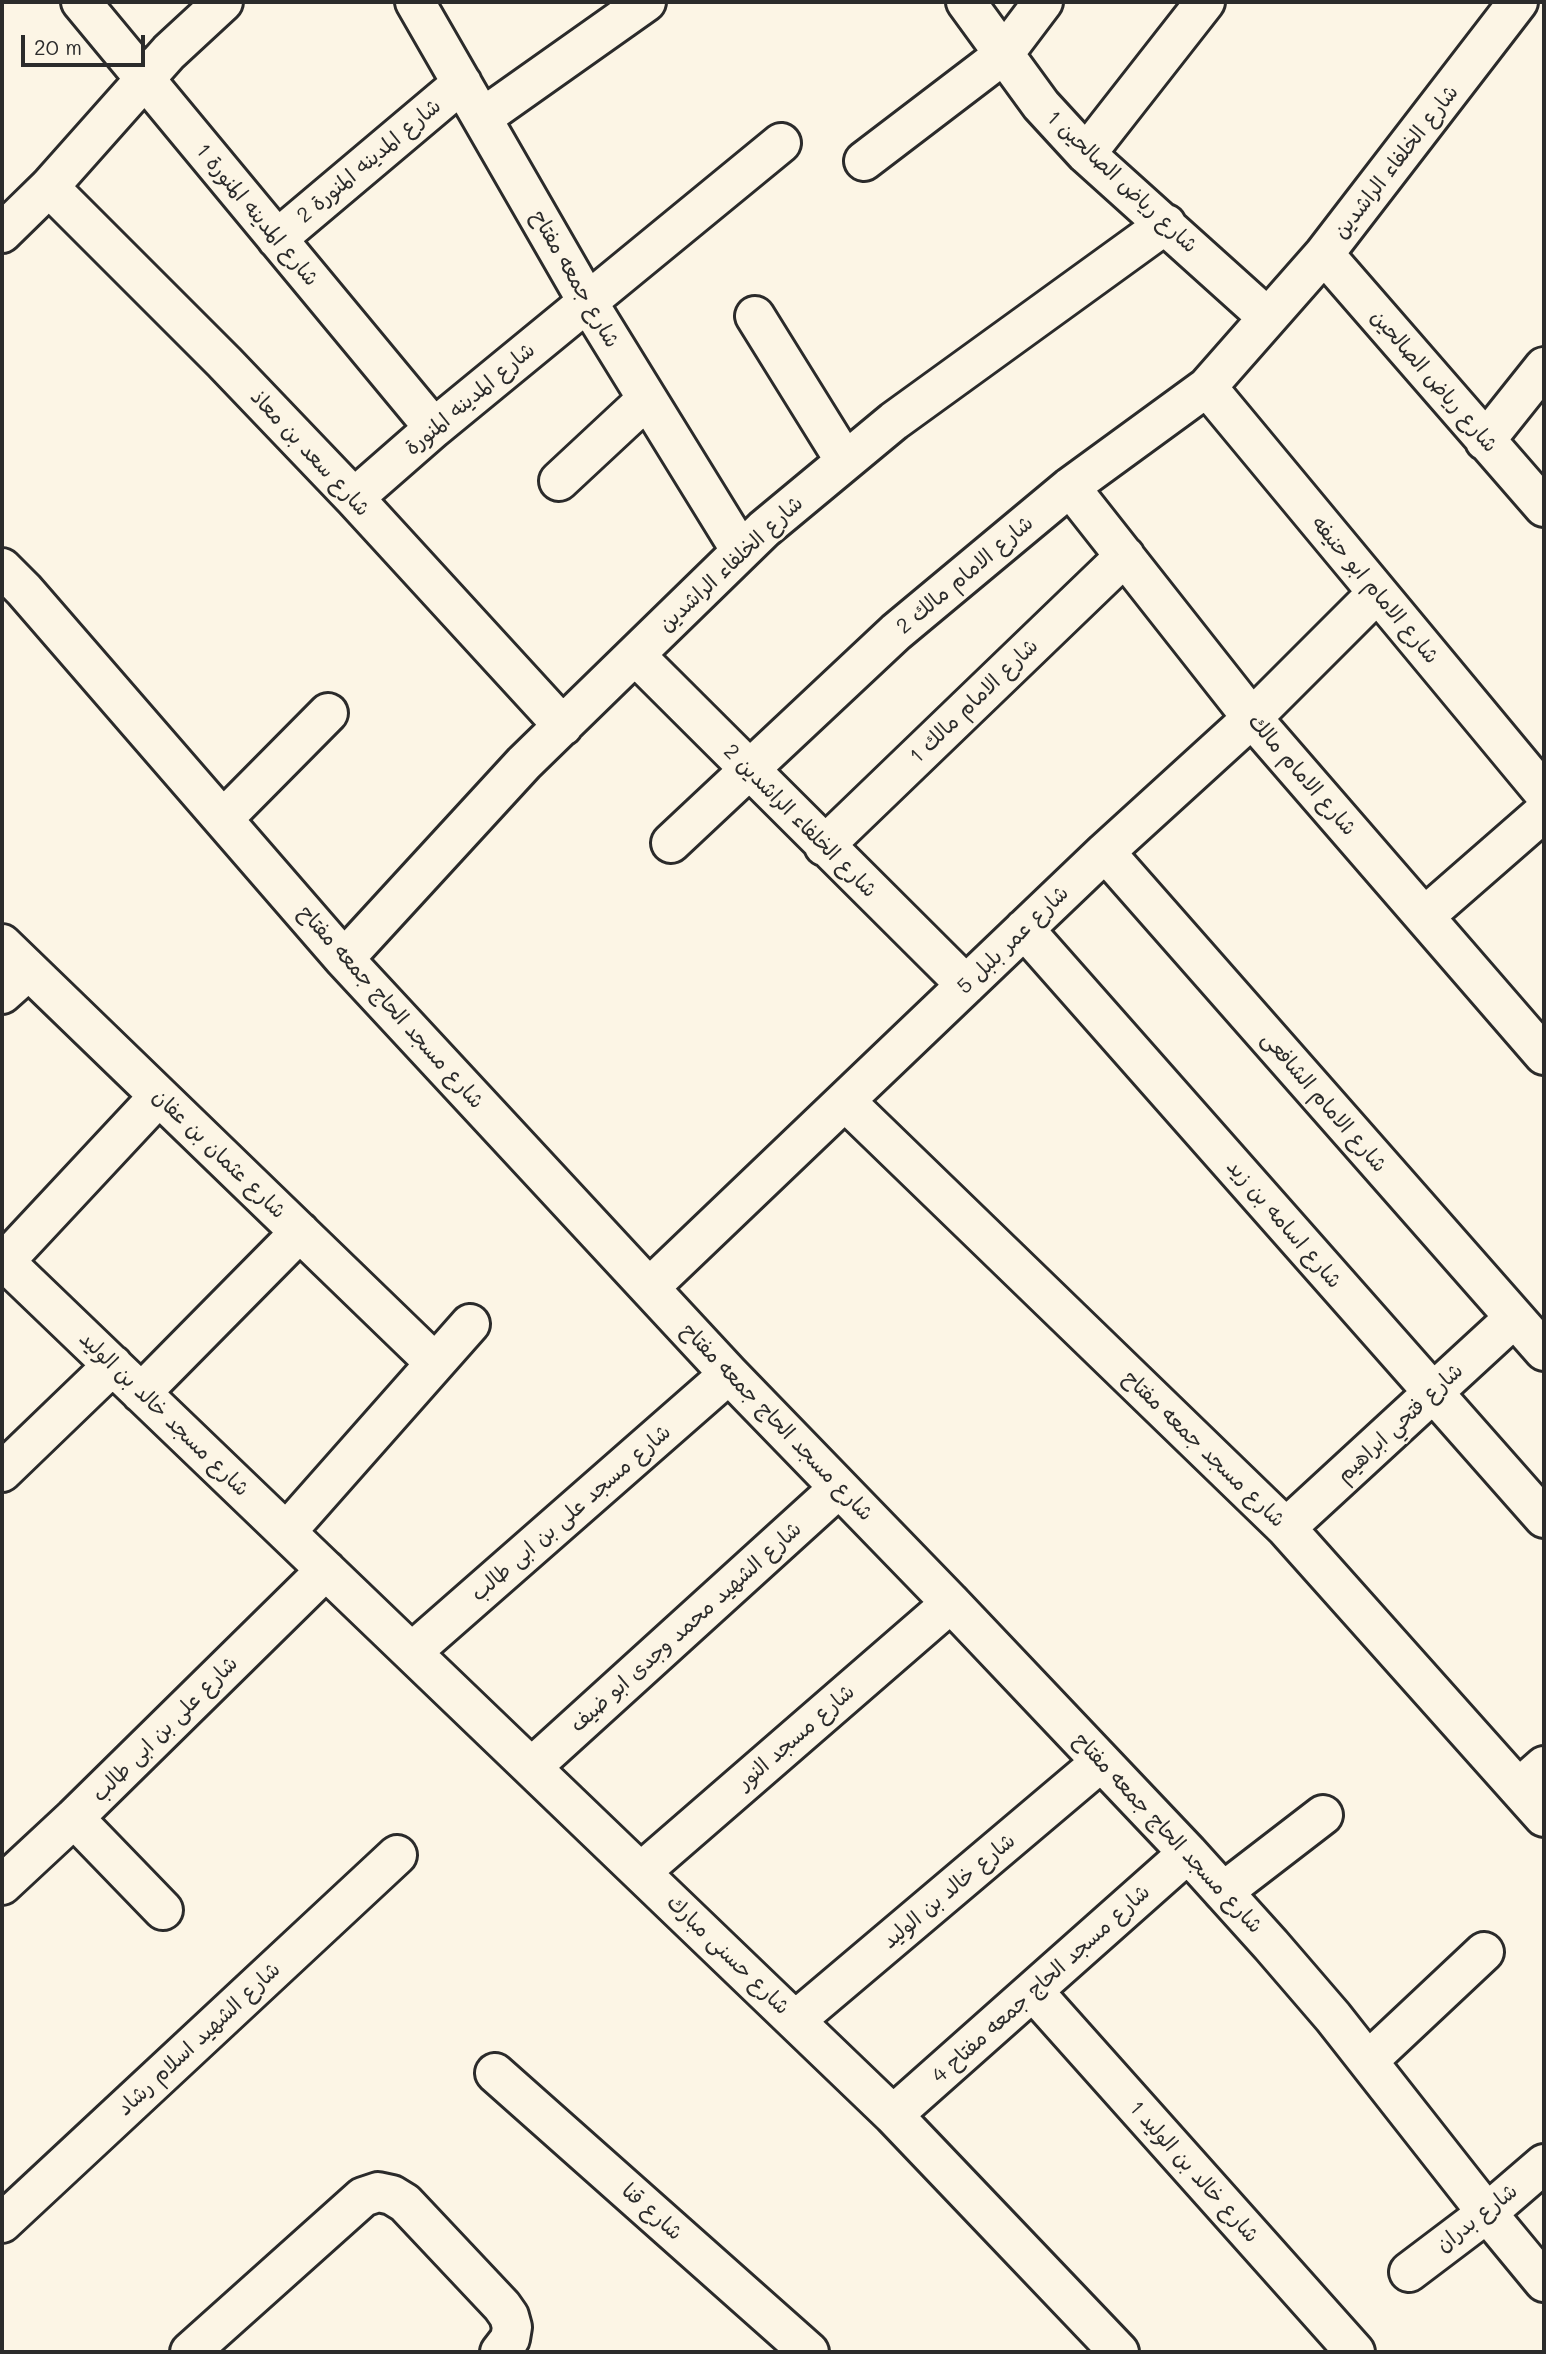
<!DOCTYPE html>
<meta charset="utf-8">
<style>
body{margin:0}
#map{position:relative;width:1546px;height:2354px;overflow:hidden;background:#fcf5e5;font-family:Mali,sans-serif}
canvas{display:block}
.frame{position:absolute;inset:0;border:4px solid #2b2b2b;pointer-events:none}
.scale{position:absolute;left:21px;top:35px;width:124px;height:32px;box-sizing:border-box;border:4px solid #2b2b2b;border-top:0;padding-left:9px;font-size:21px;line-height:24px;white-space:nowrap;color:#2b2b2b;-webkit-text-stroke:5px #fcf5e5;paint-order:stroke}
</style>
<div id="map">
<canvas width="1546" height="2354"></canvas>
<div class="frame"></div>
<div class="scale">20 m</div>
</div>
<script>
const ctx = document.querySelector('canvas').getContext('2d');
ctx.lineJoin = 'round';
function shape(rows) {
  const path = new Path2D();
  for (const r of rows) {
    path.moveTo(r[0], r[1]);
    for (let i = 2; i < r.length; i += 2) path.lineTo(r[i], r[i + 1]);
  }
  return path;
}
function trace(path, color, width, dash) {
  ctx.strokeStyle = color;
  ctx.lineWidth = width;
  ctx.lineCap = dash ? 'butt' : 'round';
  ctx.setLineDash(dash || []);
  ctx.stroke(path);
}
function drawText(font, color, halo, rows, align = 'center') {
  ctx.font = font + ' Mali,"Playpen Sans Arabic",sans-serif';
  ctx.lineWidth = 5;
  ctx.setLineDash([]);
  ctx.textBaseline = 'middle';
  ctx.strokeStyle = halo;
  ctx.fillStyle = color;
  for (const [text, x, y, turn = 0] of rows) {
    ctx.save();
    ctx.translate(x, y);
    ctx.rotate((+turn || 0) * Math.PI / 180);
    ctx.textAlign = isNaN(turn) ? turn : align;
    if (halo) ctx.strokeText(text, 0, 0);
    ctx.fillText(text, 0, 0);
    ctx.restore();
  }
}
const minor = shape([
 [81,2,434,428],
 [415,2,587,301,741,551],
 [966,2,1041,105,1086,154,1267,317],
 [482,118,646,2],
 [1086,154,1205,2],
 [864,161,1003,55,1043,2],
 [49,187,224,362,354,498,563,726],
 [2,233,49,187,169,52,223,2],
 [277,239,462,83],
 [1324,254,1544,507],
 [755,316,845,461],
 [1207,387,1544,793],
 [1485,441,1544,367],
 [559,481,647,399],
 [1070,487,1252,718,1544,1055],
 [354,498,434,428,781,143],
 [2,568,24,590,344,959,729,1374,951,1603,1188,1853,1271,1945,1333,2017,1487,2213,1544,2282],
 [635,655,966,985],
 [223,819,328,713],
 [671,843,896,632,1070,487,1207,387,1324,254,1518,2],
 [824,846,1125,556],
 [1105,852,1544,1351],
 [1425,916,1544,812],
 [1024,929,1544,1518],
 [2,944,435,1363],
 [344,959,524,763,764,529,894,421,1166,224],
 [2,994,29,970],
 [845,1101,1286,1528,1544,1817],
 [2,1259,893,2115,1119,2352],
 [4,1262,159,1096],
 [650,1287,1105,852,1252,718,1377,593],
 [141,1393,300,1232],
 [2,1472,113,1365],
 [1286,1528,1514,1318],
 [287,1531,470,1324],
 [412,1652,729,1374],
 [533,1766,839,1488],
 [1519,1788,1544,1766],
 [74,1818,163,1910],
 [641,1872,951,1603],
 [2,1885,74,1818,326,1570],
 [1223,1892,1323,1815],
 [1033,1991,1355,2352],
 [796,2020,1101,1762],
 [1368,2061,1484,1952],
 [495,2073,809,2352],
 [893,2115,1188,1853],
 [2,2223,397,1855],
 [1409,2272,1487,2213,1544,2164],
 [190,2352,363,2197,378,2192,392,2195,405,2203,502,2306,509,2316,512,2327,510,2339,500,2352]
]);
const streetNames = [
 ["شارع المدينه المنورة 2",369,161,-40],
 ["شارع الخلفاء الراشدين",1396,162,-52],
 ["شارع رياض الصالحين 1",1122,182,43],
 ["شارع المدينه المنورة 1",257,215,50],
 ["شارع جمعه مفتاح",575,279,60],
 ["شارع رياض الصالحين",1434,381,49],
 ["شارع المدينه المنورة",470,399,-40],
 ["شارع سعد بن معاذ",310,453,47],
 ["شارع الخلفاء الراشدين",731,564,-43],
 ["شارع الامام مالك 2",965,575,-40],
 ["شارع الامام ابو حنيفه",1375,590,50],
 ["شارع الامام مالك 1",974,701,-44],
 ["شارع الامام مالك",1302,775,49],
 ["شارع الخلفاء الراشدين 2",800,821,45],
 ["شارع عمر بلبل 5",1013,940,-44],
 ["شارع مسجد الحاج جمعه مفتاح",391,1007,48],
 ["شارع الامام الشافعى",1324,1102,49],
 ["شارع عثمان بن عفان",219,1154,44],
 ["شارع اسامه بن زيد",1284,1224,49],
 ["شارع مسجد خالد بن الوليد",164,1414,44],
 ["شارع مسجد الحاج جمعه مفتاح",777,1422,46],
 ["شارع فتحي ابراهيم",1400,1423,-43],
 ["شارع مسجد جمعه مفتاح",1204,1449,44],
 ["شارع مسجد على بن ابى طالب",571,1513,-41],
 ["شارع الشهيد محمد وجدى ابو ضيف",686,1627,-42],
 ["شارع على بن ابى طالب",165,1729,-45],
 ["شارع مسجد النور",796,1737,-41],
 ["شارع مسجد الحاج جمعه مفتاح",1168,1833,47],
 ["شارع خالد بن الوليد",949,1891,-40],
 ["شارع حسنى مبارك",728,1955,44],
 ["شارع مسجد الحاج جمعه مفتاح 4",1041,1984,-42],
 ["شارع الشهيد اسلام رشاد",199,2039,-43],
 ["شارع خالد بن الوليد 1",1194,2172,48],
 ["شارع قنا",652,2212,42],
 ["شارع بدران",1477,2218,-38]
];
trace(minor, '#2b2b2b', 44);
trace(minor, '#fcf5e5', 38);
drawText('21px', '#2b2b2b', '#fcf5e5', streetNames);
</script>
